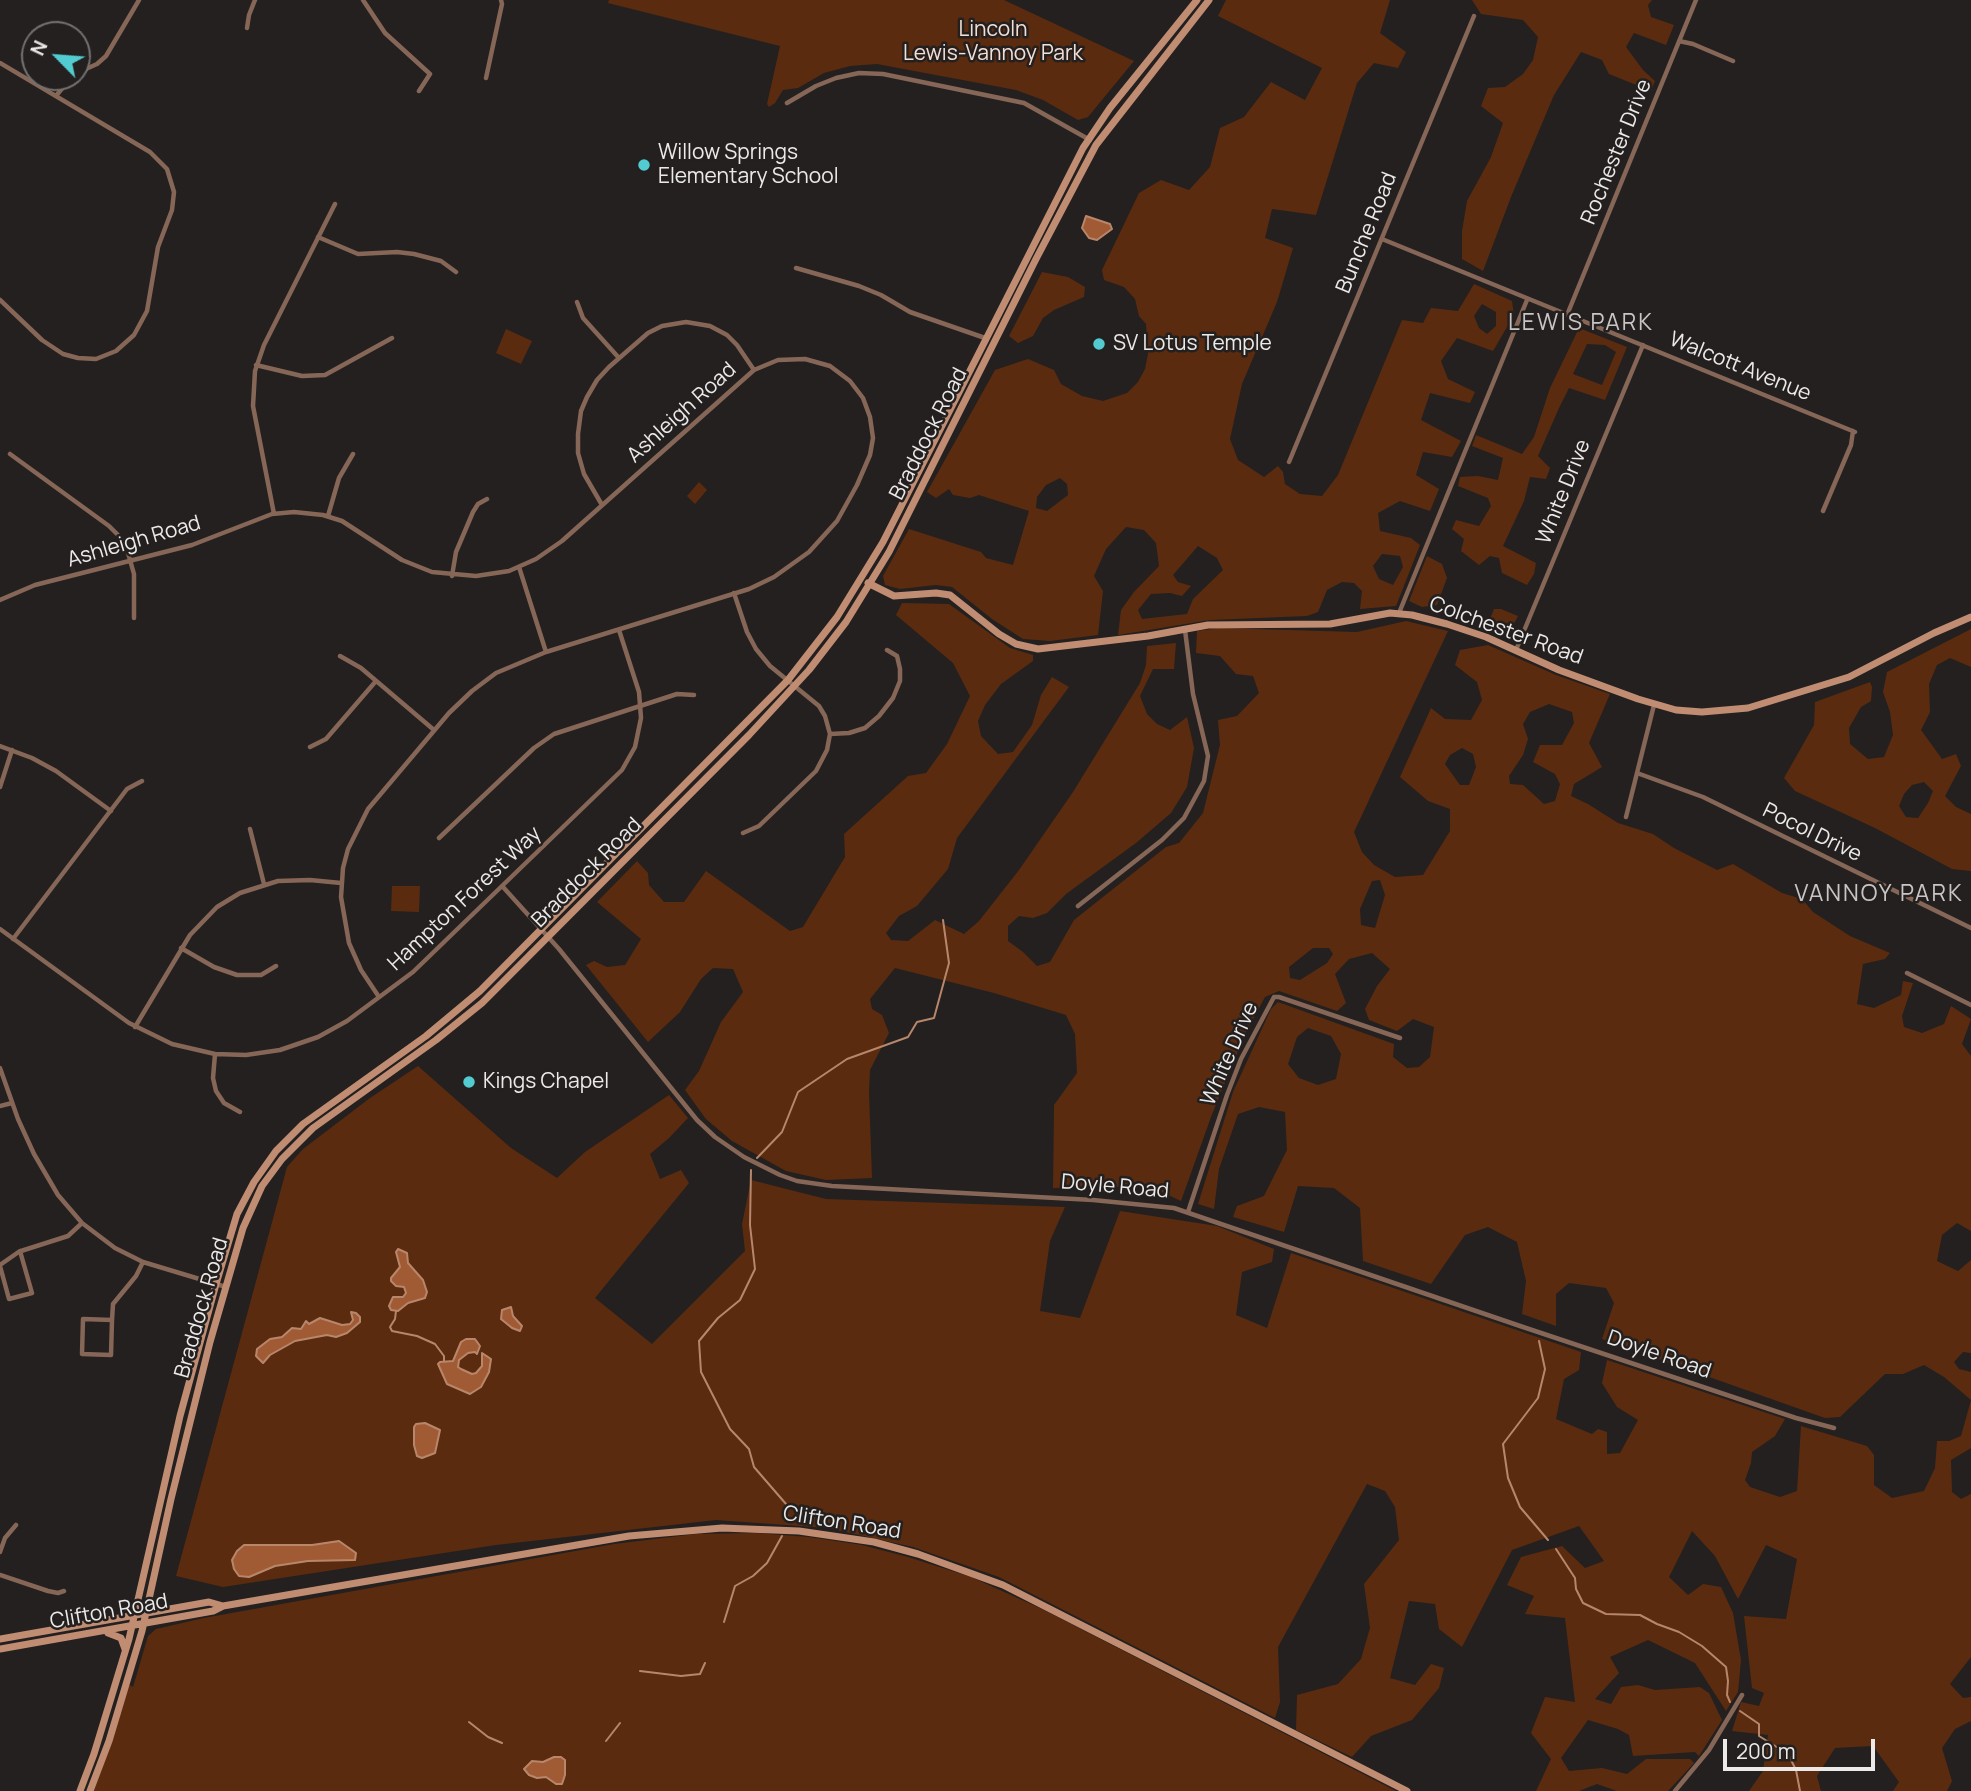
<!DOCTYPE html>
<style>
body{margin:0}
#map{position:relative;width:1971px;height:1791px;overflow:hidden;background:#23201f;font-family:Manrope,sans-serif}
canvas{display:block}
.north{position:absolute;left:21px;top:21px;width:70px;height:70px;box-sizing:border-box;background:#23201f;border:2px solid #737170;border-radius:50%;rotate:295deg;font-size:19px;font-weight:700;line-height:28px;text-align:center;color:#eceae9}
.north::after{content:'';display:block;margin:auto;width:24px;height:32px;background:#52ccd0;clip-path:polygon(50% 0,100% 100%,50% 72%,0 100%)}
.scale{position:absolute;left:1723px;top:1739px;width:152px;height:32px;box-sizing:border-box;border:4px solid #eceae9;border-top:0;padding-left:9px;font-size:21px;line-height:24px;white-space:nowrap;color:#eceae9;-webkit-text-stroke:5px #23201f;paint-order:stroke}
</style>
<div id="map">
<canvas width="1971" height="1791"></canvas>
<div class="north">N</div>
<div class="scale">200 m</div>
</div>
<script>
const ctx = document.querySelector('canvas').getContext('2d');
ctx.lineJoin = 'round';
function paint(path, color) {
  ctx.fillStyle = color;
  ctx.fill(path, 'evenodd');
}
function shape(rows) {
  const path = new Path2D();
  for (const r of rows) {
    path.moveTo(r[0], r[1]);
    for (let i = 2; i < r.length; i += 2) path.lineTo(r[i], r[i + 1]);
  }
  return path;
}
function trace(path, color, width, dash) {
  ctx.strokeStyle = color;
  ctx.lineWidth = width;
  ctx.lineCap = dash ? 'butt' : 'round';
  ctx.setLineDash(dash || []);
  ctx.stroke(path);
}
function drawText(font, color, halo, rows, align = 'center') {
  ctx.font = font + ' Manrope,sans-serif';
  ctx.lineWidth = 5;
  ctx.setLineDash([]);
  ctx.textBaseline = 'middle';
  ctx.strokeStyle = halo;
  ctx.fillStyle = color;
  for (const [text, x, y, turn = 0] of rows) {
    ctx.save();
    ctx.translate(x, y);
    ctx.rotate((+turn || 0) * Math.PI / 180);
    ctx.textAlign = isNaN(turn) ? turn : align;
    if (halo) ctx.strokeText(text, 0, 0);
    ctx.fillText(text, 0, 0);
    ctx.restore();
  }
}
const green = shape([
 [609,0,1004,0,1134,61,1088,117,1078,120,1043,100,1016,90,877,64,850,66,824,73,798,88,783,90,775,103,769,107,767,104,780,46,608,3],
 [1226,0,1390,0,1380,33,1406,52,1398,68,1374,63,1357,83,1316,215,1272,209,1265,238,1293,248,1277,302,1242,384,1230,439,1238,460,1264,477,1278,466,1283,472,1285,484,1300,494,1322,496,1338,475,1402,320,1423,323,1431,308,1458,311,1474,284,1512,301,1514,315,1493,351,1457,338,1441,361,1448,379,1475,392,1470,403,1430,393,1421,420,1461,441,1452,457,1423,452,1416,475,1439,489,1430,511,1400,501,1378,513,1380,531,1411,538,1420,545,1396,606,1360,609,1362,591,1354,583,1342,582,1327,590,1318,612,1307,616,1210,620,1118,635,1121,610,1134,592,1159,566,1156,543,1144,530,1126,527,1106,549,1094,576,1103,591,1098,635,1050,641,1023,639,992,619,952,587,936,585,900,589,885,585,883,576,909,529,981,552,986,558,1013,565,1029,511,979,495,970,498,953,495,949,489,936,498,927,492,995,370,1028,359,1054,370,1061,384,1082,396,1103,401,1127,393,1138,382,1145,369,1148,354,1146,324,1139,316,1135,299,1124,287,1104,280,1102,270,1139,193,1161,180,1189,190,1210,167,1220,128,1244,117,1271,82,1305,100,1322,68,1218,16],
 [1482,304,1496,312,1496,326,1487,334,1479,328,1474,316],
 [1060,478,1067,484,1068,495,1047,511,1036,508,1037,497,1046,485],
 [1198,546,1217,558,1223,570,1193,599,1187,614,1142,619,1138,610,1151,594,1170,593,1182,596,1191,586,1178,582,1173,575],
 [1382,554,1400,556,1403,567,1393,585,1379,579,1373,566],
 [1472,0,1652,0,1648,5,1651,17,1674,25,1666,45,1634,33,1626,47,1643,70,1655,81,1651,91,1609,74,1602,60,1581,52,1554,95,1511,197,1483,271,1462,259,1462,231,1467,201,1491,157,1503,123,1481,106,1488,88,1505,87,1523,74,1533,60,1538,37,1523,20,1481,14],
 [1042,272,1068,277,1085,287,1084,297,1054,310,1043,318,1033,336,1018,343,1009,336],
 [1579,328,1627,347,1605,400,1569,388,1559,408,1538,456,1550,468,1546,479,1530,477,1524,501,1503,546,1536,563,1534,574,1527,585,1502,573,1499,558,1490,556,1479,565,1461,551,1464,539,1452,529,1456,520,1479,526,1491,506,1488,498,1458,486,1460,477,1478,476,1498,480,1503,458,1472,446,1476,435,1522,454,1534,437,1550,388],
 [1587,344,1605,345,1616,352,1602,385,1573,374],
 [506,329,532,341,521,364,496,353],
 [699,482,707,490,695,504,687,496],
 [1427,556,1442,564,1447,578,1437,605,1422,607,1409,601],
 [902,603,949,604,1010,648,1033,655,1033,661,1001,684,985,705,978,721,981,736,998,754,1013,752,1032,725,1041,695,1052,677,1069,687,957,838,948,869,917,906,899,916,886,933,891,940,908,941,935,920,964,934,979,921,1019,870,1073,792,1140,683,1146,665,1147,646,1176,643,1174,669,1153,669,1140,696,1147,714,1157,724,1170,730,1187,717,1194,748,1187,787,1171,813,1136,843,1066,894,1047,913,1033,918,1019,916,1008,926,1008,941,1023,952,1037,966,1050,962,1074,920,1166,847,1179,843,1203,813,1220,745,1218,720,1237,716,1259,693,1253,676,1236,674,1220,656,1196,653,1197,631,1219,628,1357,632,1406,621,1448,631,1354,832,1362,852,1374,865,1395,877,1423,875,1450,831,1450,809,1428,801,1400,777,1431,708,1445,719,1471,720,1482,700,1477,682,1455,665,1460,650,1488,645,1556,675,1610,694,1589,743,1602,767,1574,784,1571,796,1588,804,1618,823,1653,834,1674,848,1717,870,1733,864,1782,893,1802,899,1813,912,1850,936,1890,953,1885,959,1863,964,1857,1004,1874,1008,1901,995,1903,981,1913,983,1902,1016,1904,1027,1922,1033,1944,1024,1951,1006,1971,1019,1962,1044,1971,1056,1971,1231,1957,1223,1942,1235,1937,1261,1958,1271,1971,1260,1971,1353,1963,1352,1954,1362,1959,1369,1971,1372,1971,1448,1951,1460,1952,1492,1961,1499,1971,1494,1971,1657,1950,1684,1963,1698,1971,1697,1971,1721,1955,1729,1942,1748,1952,1781,1947,1791,1893,1791,1899,1782,1873,1746,1835,1748,1817,1776,1821,1791,1749,1791,1763,1771,1768,1735,1732,1731,1741,1702,1759,1706,1764,1693,1752,1688,1744,1616,1786,1619,1797,1559,1766,1545,1738,1599,1715,1556,1692,1531,1669,1577,1688,1595,1703,1584,1721,1587,1733,1613,1741,1660,1738,1692,1726,1711,1695,1663,1648,1640,1610,1657,1619,1673,1595,1699,1611,1704,1621,1687,1638,1685,1655,1690,1700,1687,1709,1693,1722,1720,1699,1756,1695,1752,1633,1756,1629,1735,1618,1729,1588,1720,1561,1758,1569,1771,1602,1768,1627,1774,1646,1759,1690,1759,1694,1763,1668,1791,1617,1791,1597,1784,1579,1791,1536,1791,1551,1759,1531,1733,1545,1697,1575,1702,1565,1618,1525,1614,1534,1596,1507,1585,1521,1557,1562,1546,1585,1568,1604,1561,1579,1526,1512,1550,1462,1647,1439,1629,1435,1604,1409,1601,1390,1678,1415,1685,1431,1664,1444,1668,1439,1688,1412,1720,1371,1736,1352,1757,1296,1730,1297,1695,1338,1684,1361,1659,1370,1628,1364,1584,1399,1540,1395,1507,1385,1491,1367,1484,1278,1647,1280,1702,1275,1718,999,1577,913,1547,828,1528,716,1520,496,1545,223,1587,176,1576,287,1167,303,1149,370,1098,418,1066,511,1148,557,1178,585,1152,669,1095,688,1118,669,1138,650,1154,660,1179,681,1170,689,1183,595,1298,652,1344,745,1251,742,1224,751,1180,826,1199,1065,1207,1050,1241,1040,1311,1080,1318,1120,1211,1217,1226,1274,1249,1272,1262,1242,1272,1236,1315,1267,1328,1291,1253,1581,1352,1579,1370,1564,1379,1556,1419,1592,1434,1598,1429,1607,1432,1607,1454,1620,1453,1638,1420,1617,1407,1602,1383,1607,1360,1785,1419,1775,1436,1752,1452,1751,1463,1745,1480,1750,1487,1780,1497,1797,1491,1801,1426,1867,1446,1874,1455,1874,1485,1892,1498,1924,1491,1935,1468,1937,1441,1949,1441,1961,1436,1971,1400,1944,1377,1924,1365,1903,1374,1885,1374,1840,1417,1825,1418,1602,1339,1614,1303,1606,1288,1569,1283,1556,1294,1556,1326,1522,1314,1526,1281,1517,1242,1488,1227,1465,1235,1431,1284,1363,1261,1360,1208,1334,1188,1298,1186,1284,1232,1233,1217,1237,1206,1264,1196,1287,1150,1285,1112,1259,1107,1238,1114,1219,1169,1214,1209,1198,1204,1233,1092,1271,1009,1278,1002,1394,1044,1393,1057,1407,1068,1419,1067,1430,1057,1434,1027,1413,1019,1397,1031,1369,1020,1365,1009,1377,986,1390,969,1372,953,1349,959,1335,974,1346,1003,1337,1011,1279,991,1265,997,1245,1034,1211,1117,1181,1201,1149,1186,1053,1188,1054,1105,1077,1073,1075,1034,1066,1015,994,993,895,968,870,999,872,1009,882,1015,889,1033,870,1070,869,1092,872,1178,826,1180,786,1171,732,1141,706,1119,685,1090,699,1071,721,1022,743,992,733,969,713,968,701,979,680,1012,648,1042,586,965,594,961,607,967,625,965,641,939,597,902,637,861,648,873,649,885,664,902,684,902,706,871,790,931,803,927,845,857,844,834,908,776,926,773,947,744,970,696,953,663,896,615],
 [1549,704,1572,712,1574,723,1562,745,1540,745,1533,762,1555,774,1560,784,1555,801,1544,804,1523,785,1510,784,1509,776,1523,755,1528,739,1523,724,1530,712],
 [1462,748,1473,754,1476,767,1469,785,1460,785,1445,764,1450,755],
 [1380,880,1385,895,1375,928,1361,925,1360,909,1372,881],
 [1313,948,1329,948,1333,954,1327,963,1300,980,1290,978,1289,967],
 [1308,1028,1331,1036,1341,1054,1336,1079,1318,1085,1299,1078,1288,1064,1297,1037],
 [1494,609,1501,609,1518,616,1508,635,1487,626],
 [1971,629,1971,667,1950,658,1937,665,1929,684,1930,712,1921,730,1942,759,1956,754,1961,766,1945,796,1956,807,1971,814,1971,871,1952,869,1875,828,1795,791,1784,778,1814,725,1815,702,1870,682,1872,687,1871,701,1861,707,1849,728,1850,744,1868,759,1884,757,1893,735,1890,712,1883,692,1887,672],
 [1924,782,1933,791,1928,803,1918,818,1906,817,1899,806,1904,794,1912,785],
 [392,886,420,886,419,912,391,911],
 [756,1533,809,1537,862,1545,908,1557,971,1577,1042,1609,1396,1791,90,1791,126,1683,133,1687,148,1636,156,1629,204,1618,614,1544,696,1534]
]);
const water = shape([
 [1086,216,1110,224,1112,229,1097,240,1089,238,1082,228,1086,216],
 [398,1249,407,1253,408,1263,423,1280,427,1292,425,1298,408,1303,398,1311,391,1310,389,1306,393,1297,403,1297,406,1293,404,1287,396,1286,391,1281,391,1278,400,1267,396,1252,398,1249],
 [511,1307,513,1316,522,1326,520,1331,512,1328,501,1319,502,1310,511,1307],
 [351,1312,356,1313,360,1317,360,1322,347,1333,336,1337,327,1335,295,1341,270,1355,263,1363,256,1356,257,1349,270,1339,282,1337,292,1328,301,1329,306,1321,309,1324,320,1318,342,1325,350,1324,353,1320,351,1312],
 [466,1339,475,1339,480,1346,477,1354,475,1352,468,1353,459,1360,458,1367,461,1369,472,1374,476,1373,482,1366,482,1353,491,1359,489,1372,481,1387,470,1394,447,1384,438,1364,440,1362,453,1361,461,1342,466,1339],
 [425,1423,440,1430,435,1453,422,1458,417,1456,414,1445,414,1427,416,1424,425,1423],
 [339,1541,356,1553,355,1560,308,1561,275,1566,249,1577,239,1576,234,1569,232,1560,237,1551,244,1545,312,1545,339,1541],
 [554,1757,561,1757,565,1760,565,1775,562,1784,556,1784,546,1777,537,1778,529,1775,524,1769,532,1761,543,1762,554,1757]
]);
const stream = shape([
 [757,1158,782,1132,798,1092,847,1059,908,1037,917,1022,934,1018,949,963,943,920],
 [751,1170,750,1225,755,1269,740,1300,718,1318,699,1341,701,1372,730,1429,749,1449,754,1467,786,1504,788,1522],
 [396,1311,395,1319,390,1327,392,1331,417,1336,435,1344,444,1356,444,1361],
 [1539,1341,1545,1369,1538,1398,1503,1444,1508,1478,1520,1507,1548,1540],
 [1556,1549,1575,1578,1576,1589,1583,1603,1606,1614,1640,1615,1657,1624,1679,1632,1702,1646,1726,1667,1728,1681,1727,1695,1730,1702],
 [724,1622,735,1586,753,1576,767,1563,782,1536],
 [640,1671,681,1676,700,1674,705,1663],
 [1740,1711,1759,1724,1759,1736,1788,1754,1796,1770,1800,1791],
 [469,1722,488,1737,502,1743],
 [606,1741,620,1723]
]);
const street = shape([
 [363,0,385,33,430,74,419,91],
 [247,28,249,15,255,0],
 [1679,41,1693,44,1733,61],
 [0,63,150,152,167,169,174,192,172,210,158,247,147,311,134,335,116,351,96,359,78,358,63,354,42,340,0,300],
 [77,73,97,64,106,56,139,0],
 [486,78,502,4,501,0],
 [56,96,71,77],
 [787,103,816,86,836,78,859,73,883,74,1024,103,1090,140],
 [318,237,358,254,397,252,414,254,441,261,456,272],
 [1382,239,1855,432],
 [796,268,859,286,881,295,910,312,985,338],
 [577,302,583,318,619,358],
 [1567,315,1696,0],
 [256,365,302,376,325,375,392,338],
 [10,454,109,526,120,537,128,553,134,574,134,618],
 [1289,462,1474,16],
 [602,505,584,474,578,453,578,434,581,411,587,397,597,380,609,367,648,333,662,326,686,322,710,326,727,335,737,345,754,370],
 [1823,511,1851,445,1853,431],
 [274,514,253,406,255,371,264,345,335,204],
 [328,516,339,478,353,454],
 [519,567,546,652],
 [452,576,456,552,473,512,478,504,487,499],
 [734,593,747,632,756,649,770,666,819,706,825,716,830,734,827,750,816,771,759,826,743,833],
 [0,600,35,585,192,545,272,514,294,512,323,515,342,521,402,560,432,572,476,576,509,571,536,559,562,541,754,370,778,360,805,359,830,366,850,381,863,398,870,417,873,438,870,455,857,485,837,521,809,552,774,577,749,589,546,652,496,673,472,691,449,713,368,809,348,849,343,868,341,897,349,943,361,970,379,997],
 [1399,613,1527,300],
 [1516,650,1643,345],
 [340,656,361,668,434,730],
 [830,734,849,733,865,728,879,716,893,698,900,681,900,669,897,656,887,650],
 [0,746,32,758,56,771,111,811],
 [310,747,326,739,376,681],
 [1637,773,1703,797,1971,928],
 [0,787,12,750],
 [1626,817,1654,705],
 [250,829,264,884],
 [439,838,534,748,554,734,677,694,694,695],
 [503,887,559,949,697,1120,715,1137,744,1157,780,1175,797,1181,832,1186,1093,1200,1174,1208,1523,1327,1796,1418,1834,1428],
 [1078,906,1162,840,1184,818,1204,781,1208,756,1193,694,1185,630],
 [0,929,129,1023,172,1044,215,1054,246,1055,280,1050,318,1037,347,1021,413,972,622,770,635,747,641,718,639,692,619,630],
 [13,939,127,789,142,781],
 [181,948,214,967,237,975,261,975,276,966],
 [1907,973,1971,1005],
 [135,1027,190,935,217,907,240,893,278,881,310,880,341,883],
 [215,1054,213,1078,216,1091,224,1103,240,1112],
 [0,1068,18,1119,34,1154,58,1195,82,1223,115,1248,143,1262,226,1287],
 [0,1106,12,1103],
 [1188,1212,1227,1095,1241,1059,1274,997,1279,997,1400,1038],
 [21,1251,68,1236,82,1223],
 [0,1265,20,1251,32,1293,9,1299,0,1266],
 [83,1319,112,1320,111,1355,82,1354,83,1319],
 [112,1320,113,1304,136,1276,143,1262],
 [0,1552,5,1538,16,1525],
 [0,1575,48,1591,58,1593,64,1591],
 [1675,1791,1709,1750,1742,1695]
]);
const secondary = shape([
 [868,583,894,596,936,593,950,595,999,634,1016,644,1038,649,1148,636,1208,625,1330,624,1390,613,1412,615,1447,624,1486,637,1559,670,1638,699,1676,710,1702,712,1748,708,1849,677,1934,633,1971,617],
 [108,1633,121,1638,125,1649],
 [0,1639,209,1602,223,1606],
 [0,1649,213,1611,223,1606,629,1536,722,1528,799,1531,874,1542,918,1554,1003,1585,1407,1791],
 [80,1791,94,1754,129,1639,180,1416,216,1284,237,1214,254,1182,276,1151,303,1124,426,1036,480,991,788,680,837,617,883,542,1083,148,1110,108,1197,0],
 [90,1791,109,1741,142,1631,171,1499,210,1342,243,1228,262,1186,282,1159,313,1128,436,1040,482,1003,749,735,809,670,846,622,889,552,1036,259,1096,145,1209,0]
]);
const markers = [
 [644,165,7,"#52ccd0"],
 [1099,344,7,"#52ccd0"],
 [469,1082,7,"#52ccd0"]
];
const parkNames = [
 ["Lincoln",993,30],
 ["Lewis-Vannoy Park",993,54]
];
const streetNames = [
 ["Rochester Drive",1617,152,-68],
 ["Bunche Road",1367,233,-68],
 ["Walcott Avenue",1740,367,22],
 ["Ashleigh Road",682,413,-42],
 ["Braddock Road",929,434,-63],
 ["White Drive",1564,492,-68],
 ["Ashleigh Road",134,542,-16],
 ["Colchester Road",1506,631,20],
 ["Pocol Drive",1812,833,26],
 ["Braddock Road",587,873,-45],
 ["Hampton Forest Way",465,899,-43],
 ["White Drive",1230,1054,-66],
 ["Doyle Road",1115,1187,5],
 ["Braddock Road",202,1308,-74],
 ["Doyle Road",1659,1355,19],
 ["Clifton Road",842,1523,9],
 ["Clifton Road",109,1612,-10]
];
const poiNames = [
 ["Willow Springs",658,153],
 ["Elementary School",658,177],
 ["SV Lotus Temple",1113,344],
 ["Kings Chapel",483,1082]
];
const neighbourhoodNames = [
 ["LEWIS PARK",1581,324],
 ["VANNOY PARK",1879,895]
];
paint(green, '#5b2b0f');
paint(water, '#a15b34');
trace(water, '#b8866a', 2);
trace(stream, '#b8866a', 2);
trace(street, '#866656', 4.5);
trace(secondary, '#c08d73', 7);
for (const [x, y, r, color] of markers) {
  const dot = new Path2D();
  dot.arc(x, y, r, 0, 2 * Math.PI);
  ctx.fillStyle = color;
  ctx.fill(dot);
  trace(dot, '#23201f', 2.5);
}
drawText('21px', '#f4dfd5', '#23201f', parkNames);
drawText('21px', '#eceae9', '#23201f', streetNames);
drawText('21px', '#eceae9', '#23201f', poiNames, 'left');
ctx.letterSpacing = '2px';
drawText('23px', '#c9c5c4', '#23201f', neighbourhoodNames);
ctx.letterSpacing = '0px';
</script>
